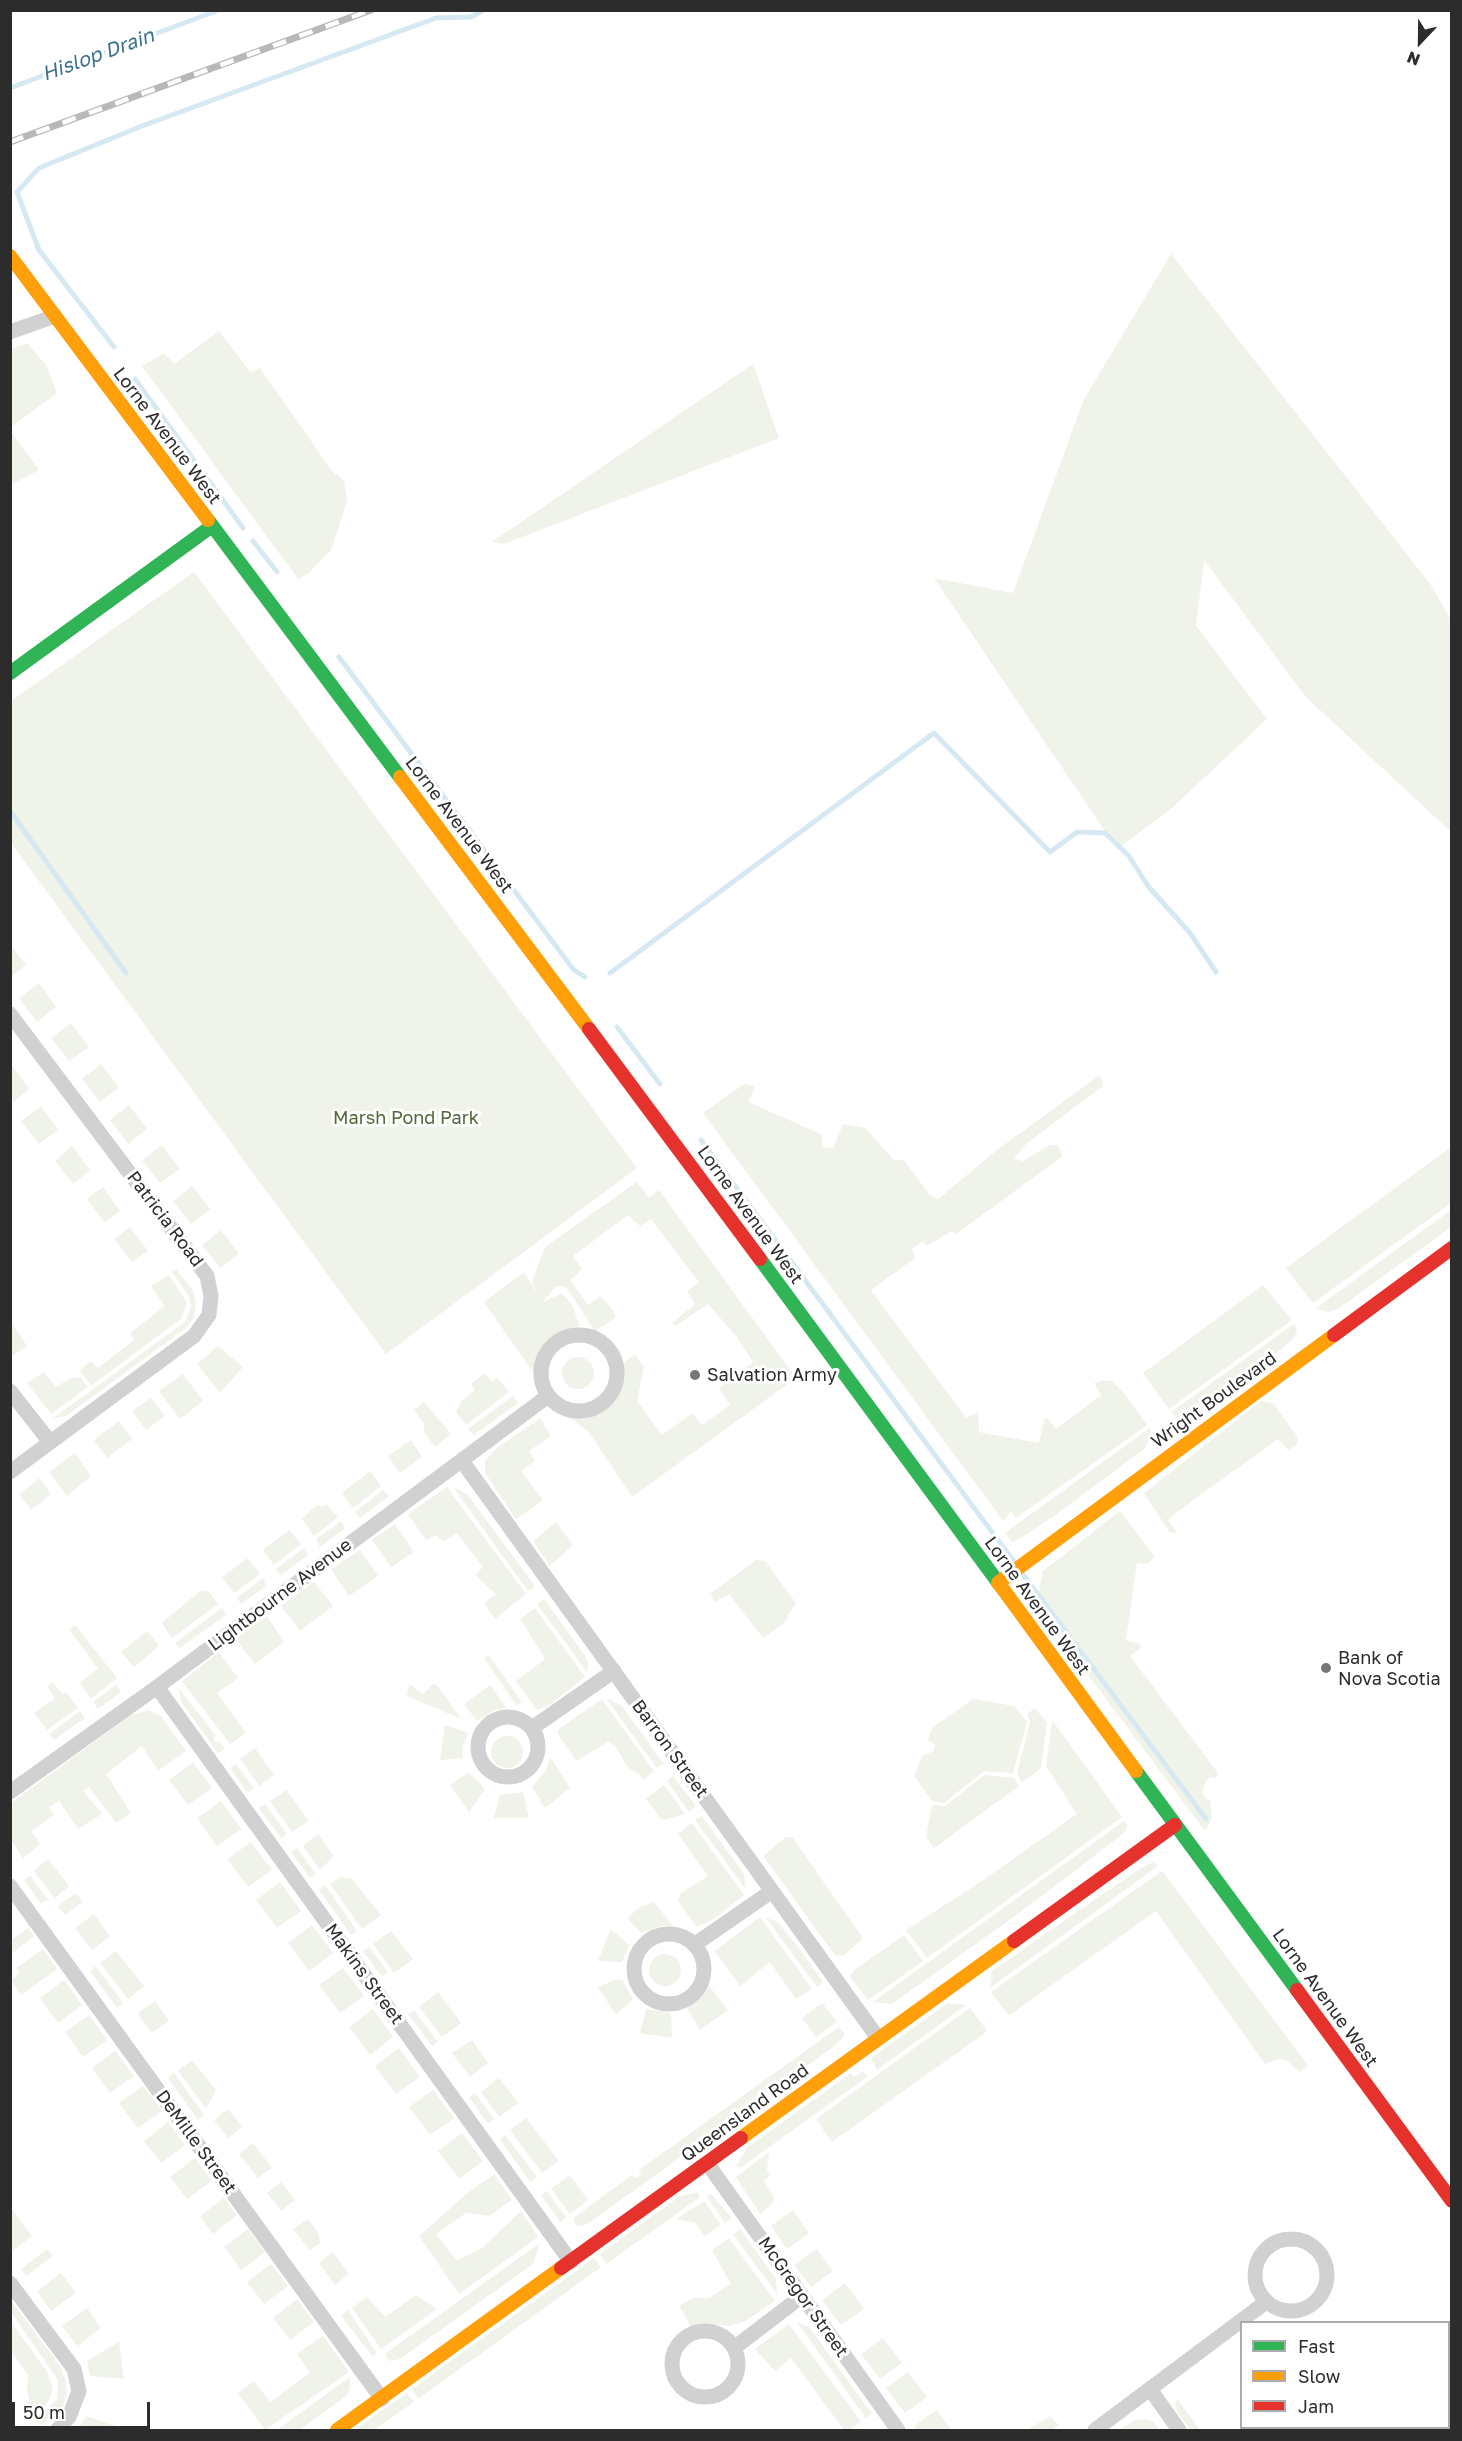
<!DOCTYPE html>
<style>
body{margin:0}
#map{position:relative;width:1462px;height:2441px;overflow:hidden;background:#fff;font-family:"Golos Text",sans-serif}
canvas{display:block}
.frame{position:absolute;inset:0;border:12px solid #2c2c2c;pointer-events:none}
.legend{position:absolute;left:1240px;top:2321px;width:210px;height:108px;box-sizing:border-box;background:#fff;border:2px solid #ababab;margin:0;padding:8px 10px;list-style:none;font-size:18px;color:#2c2c2c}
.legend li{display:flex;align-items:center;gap:12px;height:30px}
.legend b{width:30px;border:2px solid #ababab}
.north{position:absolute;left:1390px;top:12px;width:60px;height:60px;-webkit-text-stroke:4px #fff;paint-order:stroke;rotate:202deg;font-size:16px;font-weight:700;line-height:24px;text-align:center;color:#2c2c2c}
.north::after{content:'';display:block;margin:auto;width:21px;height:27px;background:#2c2c2c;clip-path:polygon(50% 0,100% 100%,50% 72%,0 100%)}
.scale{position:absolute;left:12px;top:2402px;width:138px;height:27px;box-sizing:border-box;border:3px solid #2c2c2c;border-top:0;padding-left:8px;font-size:18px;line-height:21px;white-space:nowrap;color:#2c2c2c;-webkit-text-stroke:4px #fff;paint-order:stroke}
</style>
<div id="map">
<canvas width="1462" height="2441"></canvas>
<div class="frame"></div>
<ul class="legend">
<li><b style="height:8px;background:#30b455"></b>Fast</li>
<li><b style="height:8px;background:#ff9f0a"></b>Slow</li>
<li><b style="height:8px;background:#e5322d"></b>Jam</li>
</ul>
<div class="north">N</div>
<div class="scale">50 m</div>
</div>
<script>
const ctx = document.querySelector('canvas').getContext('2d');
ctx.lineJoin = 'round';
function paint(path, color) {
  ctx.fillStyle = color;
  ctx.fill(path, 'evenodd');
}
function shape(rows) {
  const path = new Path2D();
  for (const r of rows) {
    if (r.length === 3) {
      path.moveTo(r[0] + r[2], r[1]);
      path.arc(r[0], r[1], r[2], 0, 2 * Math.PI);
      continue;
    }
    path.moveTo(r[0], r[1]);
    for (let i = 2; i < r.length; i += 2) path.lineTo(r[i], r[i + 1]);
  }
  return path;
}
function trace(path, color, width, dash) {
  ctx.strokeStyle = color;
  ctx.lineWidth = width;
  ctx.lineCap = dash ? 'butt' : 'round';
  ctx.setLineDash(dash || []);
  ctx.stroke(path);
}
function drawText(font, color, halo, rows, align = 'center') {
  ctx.font = font + ' "Golos Text",sans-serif';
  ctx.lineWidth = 6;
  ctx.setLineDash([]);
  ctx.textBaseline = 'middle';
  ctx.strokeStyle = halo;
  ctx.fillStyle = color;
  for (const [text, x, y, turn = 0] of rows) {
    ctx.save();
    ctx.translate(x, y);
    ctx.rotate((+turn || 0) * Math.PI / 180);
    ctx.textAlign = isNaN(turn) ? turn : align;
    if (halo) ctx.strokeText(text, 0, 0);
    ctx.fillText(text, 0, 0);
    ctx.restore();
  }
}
const green = shape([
 [1171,254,1431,585,1451,620,1451,832,1306,697,1204,560,1196,626,1267,719,1172,808,1117,849,934,578,1013,593,1084,399],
 [219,331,250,372,260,368,332,471,344,481,347,501,331,550,309,573,298,579,142,366,164,353,174,364],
 [27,343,46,365,57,393,11,427,11,349],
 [753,364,779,438,504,544,492,542],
 [11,431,39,470,11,485,10,485],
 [194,572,637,1168,386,1354,11,843,11,701],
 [11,945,26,965,11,977],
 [39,983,56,1007,37,1022,19,998],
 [71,1023,89,1047,69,1061,51,1038],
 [11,1064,29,1089,14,1102,11,1097],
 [101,1064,119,1087,100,1102,82,1079],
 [1100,1075,1103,1086,1026,1144,1014,1159,1023,1161,1050,1145,1058,1145,1063,1156,956,1234,952,1231,927,1246,922,1241,912,1249,915,1258,871,1290,966,1418,978,1412,979,1432,1039,1443,1044,1420,1047,1418,1056,1429,1101,1395,1094,1383,1102,1381,1112,1381,1122,1391,1147,1425,1016,1518,1011,1511,1003,1521,703,1113,744,1084,751,1085,755,1088,748,1102,821,1134,823,1147,833,1148,843,1124,865,1128,894,1160,904,1160,929,1194,938,1199,997,1150],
 [129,1105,147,1129,128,1144,110,1120],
 [41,1106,58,1130,39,1144,21,1121],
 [162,1145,180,1169,160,1183,142,1160],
 [72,1146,90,1170,73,1184,55,1161],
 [1451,1147,1451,1203,1313,1303,1286,1268],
 [637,1182,649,1198,659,1190,796,1378,632,1497,588,1431,566,1415,592,1415,602,1410,619,1389,621,1365,635,1354,644,1367,637,1401,662,1435,693,1413,702,1425,730,1405,719,1388,753,1362,736,1336,708,1304,676,1326,672,1323,695,1304,687,1291,699,1282,651,1219,640,1226,628,1215,573,1256,582,1270,570,1280,588,1305,601,1296,614,1311,615,1318,595,1331,566,1287,556,1286,543,1302,562,1293,572,1305,580,1326,549,1343,533,1372,484,1302,524,1272,538,1295,532,1282,545,1247],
 [192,1186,210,1209,191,1224,173,1201],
 [103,1187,120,1211,105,1223,87,1199],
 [1451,1210,1451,1227,1338,1309,1328,1312,1316,1308],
 [130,1227,148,1251,132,1262,114,1239],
 [221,1230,239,1254,220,1268,202,1245],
 [177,1270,193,1290,196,1304,194,1318,186,1328,66,1416,52,1419,185,1322,191,1307,189,1296,172,1272],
 [169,1275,187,1303,182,1318,91,1386,80,1371,90,1361,98,1368,134,1340,130,1333,165,1306,151,1286],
 [1263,1285,1292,1320,1169,1409,1143,1373],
 [11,1322,27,1346,11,1357,10,1357],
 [1294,1324,1297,1330,1294,1338,1268,1360,1187,1418,1177,1417,1171,1412],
 [218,1346,243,1367,220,1393,197,1364],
 [578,1373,16],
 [44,1372,56,1387,71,1378,80,1377,88,1387,51,1414,27,1383],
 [485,1373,492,1382,497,1377,509,1392,466,1425,456,1412,461,1401,475,1390,471,1384],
 [183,1374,203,1401,180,1419,159,1391],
 [513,1396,518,1403,474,1435,468,1429],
 [151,1398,165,1416,146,1430,132,1411],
 [1261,1401,1272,1403,1276,1407,1297,1436,1297,1445,1288,1450,1278,1439,1177,1512,1168,1520,1177,1532,1170,1533,1144,1493],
 [424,1402,451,1434,435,1447,423,1430,425,1425,414,1410],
 [540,1418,551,1436,529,1451,535,1461,521,1471,543,1500,516,1519,485,1473,485,1461,496,1449],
 [119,1421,132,1439,107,1458,94,1440],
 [1150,1428,1152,1435,1145,1448,1054,1516,1016,1541,1012,1542,1005,1533],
 [411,1440,422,1457,400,1473,388,1456],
 [75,1453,91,1476,67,1496,49,1472],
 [370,1471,381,1486,353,1508,342,1493],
 [40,1478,51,1494,31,1510,19,1494],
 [447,1487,526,1594,495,1619,484,1603,496,1594,475,1575,483,1567,457,1533,443,1541,436,1535,426,1540,408,1514],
 [453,1487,467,1494,535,1586,528,1591],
 [383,1490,389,1496,360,1518,355,1512],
 [326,1504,338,1517,314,1536,302,1519,317,1505,322,1507],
 [1120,1511,1155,1557,1147,1564,1137,1563,1126,1640,1140,1644,1141,1648,1130,1656,1218,1773,1216,1779,1210,1777,1206,1781,1202,1792,1206,1799,1210,1800,1212,1819,1205,1831,1047,1620,1039,1592,1043,1571],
 [341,1521,345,1528,320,1547,316,1539],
 [556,1522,573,1545,550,1566,533,1541],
 [395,1524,414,1552,391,1567,372,1540],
 [289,1530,301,1544,274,1565,263,1550],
 [304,1548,308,1555,281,1575,276,1569],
 [360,1550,378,1576,349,1596,331,1569],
 [248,1558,260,1574,234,1593,222,1577],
 [756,1560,765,1561,796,1603,783,1624,763,1638,729,1594,715,1602,710,1594],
 [263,1578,266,1586,241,1604,237,1598],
 [314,1582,333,1606,300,1631,281,1606],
 [200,1591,208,1591,218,1604,172,1638,162,1623],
 [544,1599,586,1657,588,1664,587,1672,537,1604],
 [222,1608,226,1615,180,1648,175,1643],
 [535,1608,585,1677,548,1706,537,1710,516,1681,545,1659,520,1619],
 [267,1616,284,1642,255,1664,235,1639],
 [75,1625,117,1678,91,1699,80,1682,98,1669,69,1629],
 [147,1631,159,1646,134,1667,121,1652],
 [219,1652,238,1678,217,1693,246,1733,230,1744,182,1681],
 [489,1655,522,1702,517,1706,484,1658],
 [53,1682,62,1694,66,1692,78,1708,47,1730,34,1713,55,1698,47,1686],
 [434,1683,440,1689,461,1719,407,1696,409,1684,423,1694],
 [116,1685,121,1692,98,1709,93,1702],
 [490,1685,507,1709,495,1710,477,1721,464,1704],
 [178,1687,216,1736,213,1738,216,1743,219,1741,225,1749,218,1753,182,1703],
 [602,1699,654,1771,643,1780,639,1774,629,1769,615,1746,608,1742,576,1761,557,1733,559,1729],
 [609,1699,622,1706,664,1764,657,1768,607,1700],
 [973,1699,1014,1706,1027,1722,1013,1773,984,1771,944,1803,932,1801,914,1776,922,1756,934,1751,935,1744,928,1740,932,1728],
 [1035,1708,1047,1723,1041,1768,1022,1783,1017,1773,1030,1722,1027,1714],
 [148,1710,161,1716,186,1751,158,1771,142,1746,106,1774,131,1813,116,1823,89,1787,83,1791,102,1814,78,1829,59,1801,49,1807,54,1815,31,1831,40,1844,23,1858,11,1840,11,1803,131,1715],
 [80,1711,85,1718,54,1740,49,1734],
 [1052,1720,1122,1817,927,1958,906,1930,982,1881,1077,1814,1046,1766],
 [445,1725,468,1733,463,1747,463,1758,440,1760],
 [507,1752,16],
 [255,1748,274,1775,259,1786,240,1759],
 [550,1757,570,1788,545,1808,532,1787,546,1770],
 [193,1762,212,1788,188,1805,169,1780],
 [236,1764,254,1788,248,1793,230,1768],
 [469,1772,485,1789,469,1812,450,1785],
 [984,1775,1014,1778,1019,1786,934,1848,926,1837,932,1805,945,1806],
 [673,1776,696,1806,689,1812,667,1781],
 [664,1785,685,1814,662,1820,646,1799],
 [286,1790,309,1821,292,1832,270,1801],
 [523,1792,529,1818,494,1818,500,1795],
 [221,1801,241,1829,217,1846,197,1818],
 [265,1804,287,1834,281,1838,259,1808],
 [702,1816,744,1874,746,1890,695,1820],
 [1124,1821,1128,1826,1124,1833,1034,1902,892,2004,873,2002],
 [692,1823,744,1895,715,1918,697,1927,678,1901,680,1894,708,1876,678,1834],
 [318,1834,334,1856,320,1870,303,1846],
 [786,1837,792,1837,863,1938,843,1956,835,1955,763,1856],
 [251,1842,272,1870,248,1887,227,1859],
 [297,1848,316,1874,310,1878,291,1852],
 [48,1859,69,1886,55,1898,33,1871],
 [1153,1862,1158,1866,990,1988,992,1971,1139,1869],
 [1162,1871,1308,2065,1300,2072,1287,2061,1279,2059,1265,2064,1156,1911,1011,2014,1008,2015,991,1992],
 [30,1875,48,1900,41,1904,24,1880],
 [341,1877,351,1878,381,1915,362,1929,330,1884],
 [280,1882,301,1911,277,1928,256,1900],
 [325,1885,357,1931,351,1935,319,1890],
 [76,1893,83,1902,65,1915,58,1906],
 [654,1902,674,1927,661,1926,641,1933,627,1918,640,1907],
 [94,1914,110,1936,92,1950,75,1928],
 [760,1917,812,1989,796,1999,770,1962,740,1986,715,1951],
 [766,1918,778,1922,798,1947,823,1982,817,1987],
 [312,1925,333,1953,309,1971,288,1943],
 [28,1928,34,1936,11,1954,11,1940],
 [611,1929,629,1945,622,1962,598,1961],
 [391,1931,413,1959,394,1973,373,1944],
 [904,1935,923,1961,868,2000,850,1977,853,1971],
 [369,1947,388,1972,382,1977,363,1951],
 [43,1949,57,1969,21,1995,11,1980,20,1973,16,1968],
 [116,1951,144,1986,128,1999,100,1963],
 [665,1970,16],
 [96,1966,123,2003,117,2008,90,1971],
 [343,1968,364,1996,340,2013,319,1985],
 [64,1980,82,2005,58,2023,40,1998],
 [615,1980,622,1980,633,1999,616,2015,598,1987],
 [706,1982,728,2010,700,2030,687,2008,700,1995],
 [438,1992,461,2023,442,2037,419,2007],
 [155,2001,169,2021,151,2033,138,2013],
 [822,2003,837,2022,816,2037,802,2018],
 [948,2003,966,2005,877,2070,871,2058],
 [970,2008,986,2029,985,2033,832,2142,816,2119],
 [373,2009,393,2037,370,2055,349,2027],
 [646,2009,671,2013,672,2038,640,2033],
 [414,2010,438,2042,432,2046,408,2014],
 [89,2015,107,2040,83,2057,65,2032],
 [839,2027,844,2033,844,2037,832,2048,590,2222,581,2226,575,2225,573,2218,632,2175,635,2179,641,2175,639,2170],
 [472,2040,488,2063,470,2077,452,2053],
 [399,2048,420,2077,396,2094,375,2066],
 [115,2051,134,2076,110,2093,92,2068],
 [192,2060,216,2090,206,2109,178,2071],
 [863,2071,867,2077,740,2168,736,2166,748,2147,851,2073,854,2077],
 [174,2073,204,2115,198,2120,168,2078],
 [499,2078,518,2103,499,2117,481,2092],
 [143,2086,162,2111,138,2128,119,2103],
 [433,2090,454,2118,430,2135,409,2107],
 [475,2093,494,2119,488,2124,469,2097],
 [228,2109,242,2127,228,2138,214,2120],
 [526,2118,559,2161,542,2173,510,2130],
 [168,2122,185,2145,161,2163,144,2141],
 [462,2133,483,2161,459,2179,438,2151],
 [505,2135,537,2177,530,2182,500,2139],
 [253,2143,272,2168,258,2178,239,2154],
 [769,2152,767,2171,770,2176,764,2181,774,2198,773,2203,760,2214,736,2177],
 [195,2158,212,2181,187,2199,170,2177],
 [494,2174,512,2200,489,2216,466,2213,436,2234,457,2261,482,2248,521,2211,538,2237,459,2294,419,2236,465,2195],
 [570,2175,588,2200,570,2214,551,2189],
 [281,2182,295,2200,281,2211,267,2193],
 [547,2191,566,2218,560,2222,541,2195],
 [698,2192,700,2197,606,2264,600,2254,680,2196],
 [711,2194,732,2218,725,2223,707,2197],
 [224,2198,237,2215,213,2234,200,2216],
 [704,2201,721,2225,705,2236,695,2223,676,2219],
 [11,2208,32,2236,11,2252],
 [793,2210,809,2233,787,2249,771,2226],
 [308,2219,318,2232,320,2243,310,2250,293,2229],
 [248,2229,265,2252,241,2270,224,2247],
 [740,2229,776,2279,777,2294,733,2235],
 [729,2238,775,2301,744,2322,729,2326,708,2324,691,2327,679,2306,693,2298,709,2298,731,2284,712,2250],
 [540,2243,533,2264,400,2359,389,2361,385,2354],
 [47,2249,53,2256,26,2276,21,2269],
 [817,2249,833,2271,811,2287,794,2265],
 [333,2252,349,2274,335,2285,319,2263],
 [594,2258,601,2267,418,2399,412,2389],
 [271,2264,288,2286,264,2304,247,2282],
 [61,2273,76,2293,51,2311,37,2291],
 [845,2283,864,2309,841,2325,822,2300],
 [416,2295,437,2309,381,2349,352,2308,367,2297,385,2317],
 [10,2299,60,2366,66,2381,67,2393,63,2406,41,2425,36,2419,57,2399,58,2380,11,2312],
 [297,2299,314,2322,290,2340,273,2318],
 [87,2308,101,2328,77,2346,62,2326],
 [348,2310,377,2353,373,2357,341,2316],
 [10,2321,46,2370,53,2387,51,2396,45,2406,33,2414,26,2406,30,2401,27,2391,28,2375,11,2351],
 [797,2322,809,2327,872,2414,866,2418],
 [789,2324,861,2422,849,2430,844,2430,791,2358,775,2371,755,2349],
 [323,2336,349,2372,265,2430,238,2393,254,2381,270,2402,310,2373,297,2354],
 [883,2338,902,2363,880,2379,861,2354],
 [119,2342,124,2379,90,2376,87,2361],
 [908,2372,927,2397,905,2413,886,2388],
 [350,2377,350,2389,345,2397,299,2430,277,2430],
 [407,2393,414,2402,374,2430,354,2430],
 [1178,2400,1200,2430,1191,2430,1177,2412,1175,2402],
 [937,2410,951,2430,917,2430,914,2426],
 [86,2416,116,2426,114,2430,84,2430,79,2428],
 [1050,2416,1059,2425,1051,2430,1027,2430],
 [1145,2419,1153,2422,1160,2430,1119,2430,1135,2420]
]);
const stream = shape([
 [10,88,219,10],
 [114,347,39,250,17,192,39,168,142,126,436,18,471,17,484,10],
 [135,379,243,528],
 [253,541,277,572],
 [339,657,574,970,585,977],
 [10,811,126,973],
 [610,973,934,733,1050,852,1077,832,1105,833,1129,856,1148,886,1190,933,1216,972],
 [617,1027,660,1084],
 [701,1140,1015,1563],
 [1022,1573,1206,1819]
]);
const street = shape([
 [10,332,55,316],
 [10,1014,207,1276,211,1296,209,1315,194,1336,10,1472],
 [579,1373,38],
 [10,1391,50,1442],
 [462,1461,878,2038],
 [157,1687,571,2262],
 [508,1747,30],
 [532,1728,614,1671],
 [10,1792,157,1687,548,1396],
 [10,1886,382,2399],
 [669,1969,35],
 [694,1945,772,1891],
 [707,2163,898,2430],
 [1291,2275,36],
 [10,2283,74,2369,79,2391,69,2417,57,2430],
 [705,2364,33],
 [734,2348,802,2296],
 [1150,2389,1179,2430],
 [1095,2430,1266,2302]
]);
const fast = shape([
 [208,520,400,777],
 [10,673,212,526],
 [760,1259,1000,1585],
 [1136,1771,1297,1990]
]);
const slow = shape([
 [10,256,208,520],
 [400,777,589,1029],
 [998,1583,1334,1335],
 [1000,1585,1136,1771],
 [741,2138,1014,1941],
 [337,2430,561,2268]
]);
const jam = shape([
 [589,1029,760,1259],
 [1334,1335,1452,1248],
 [1014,1941,1175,1825],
 [1297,1990,1452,2201],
 [561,2268,741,2138]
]);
const rail = shape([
 [10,142,371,10]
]);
const markers = [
 [695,1375,6,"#767676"],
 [1326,1668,6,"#767676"]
];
const streetNames = [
 ["Lorne Avenue West",167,436,53],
 ["Lorne Avenue West",459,825,53],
 ["Lorne Avenue West",750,1215,54],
 ["Patricia Road",165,1219,53],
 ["Wright Boulevard",1214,1400,-36],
 ["Lightbourne Avenue",280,1595,-37],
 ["Lorne Avenue West",1037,1606,54],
 ["Barron Street",670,1749,54],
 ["Makins Street",364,1974,54],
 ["Lorne Avenue West",1325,1998,54],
 ["Queensland Road",745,2113,-36],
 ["DeMille Street",196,2142,54],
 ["McGregor Street",803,2297,55]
];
const parkNames = [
 ["Marsh Pond Park",406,1118]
];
const poiNames = [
 ["Salvation Army",707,1375],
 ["Bank of",1338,1658],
 ["Nova Scotia",1338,1679]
];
const waterNames = [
 ["Hislop Drain",98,55,-20]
];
paint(green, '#f0f3ea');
trace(stream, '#d6e8f1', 5);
trace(street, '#d1d1d1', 15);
trace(fast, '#30b455', 14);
trace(slow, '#ff9f0a', 14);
trace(jam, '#e5322d', 14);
trace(rail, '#b8b8b8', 7);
trace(rail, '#fff', 4.5, [14]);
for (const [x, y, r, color] of markers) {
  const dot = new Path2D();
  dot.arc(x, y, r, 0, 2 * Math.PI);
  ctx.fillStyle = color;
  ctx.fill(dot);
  trace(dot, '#fff', 2);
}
drawText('18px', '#2c2c2c', '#fff', streetNames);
drawText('18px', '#516739', '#fff', parkNames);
drawText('18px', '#2c2c2c', '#fff', poiNames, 'left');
drawText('italic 20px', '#3a728e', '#fff', waterNames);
</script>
